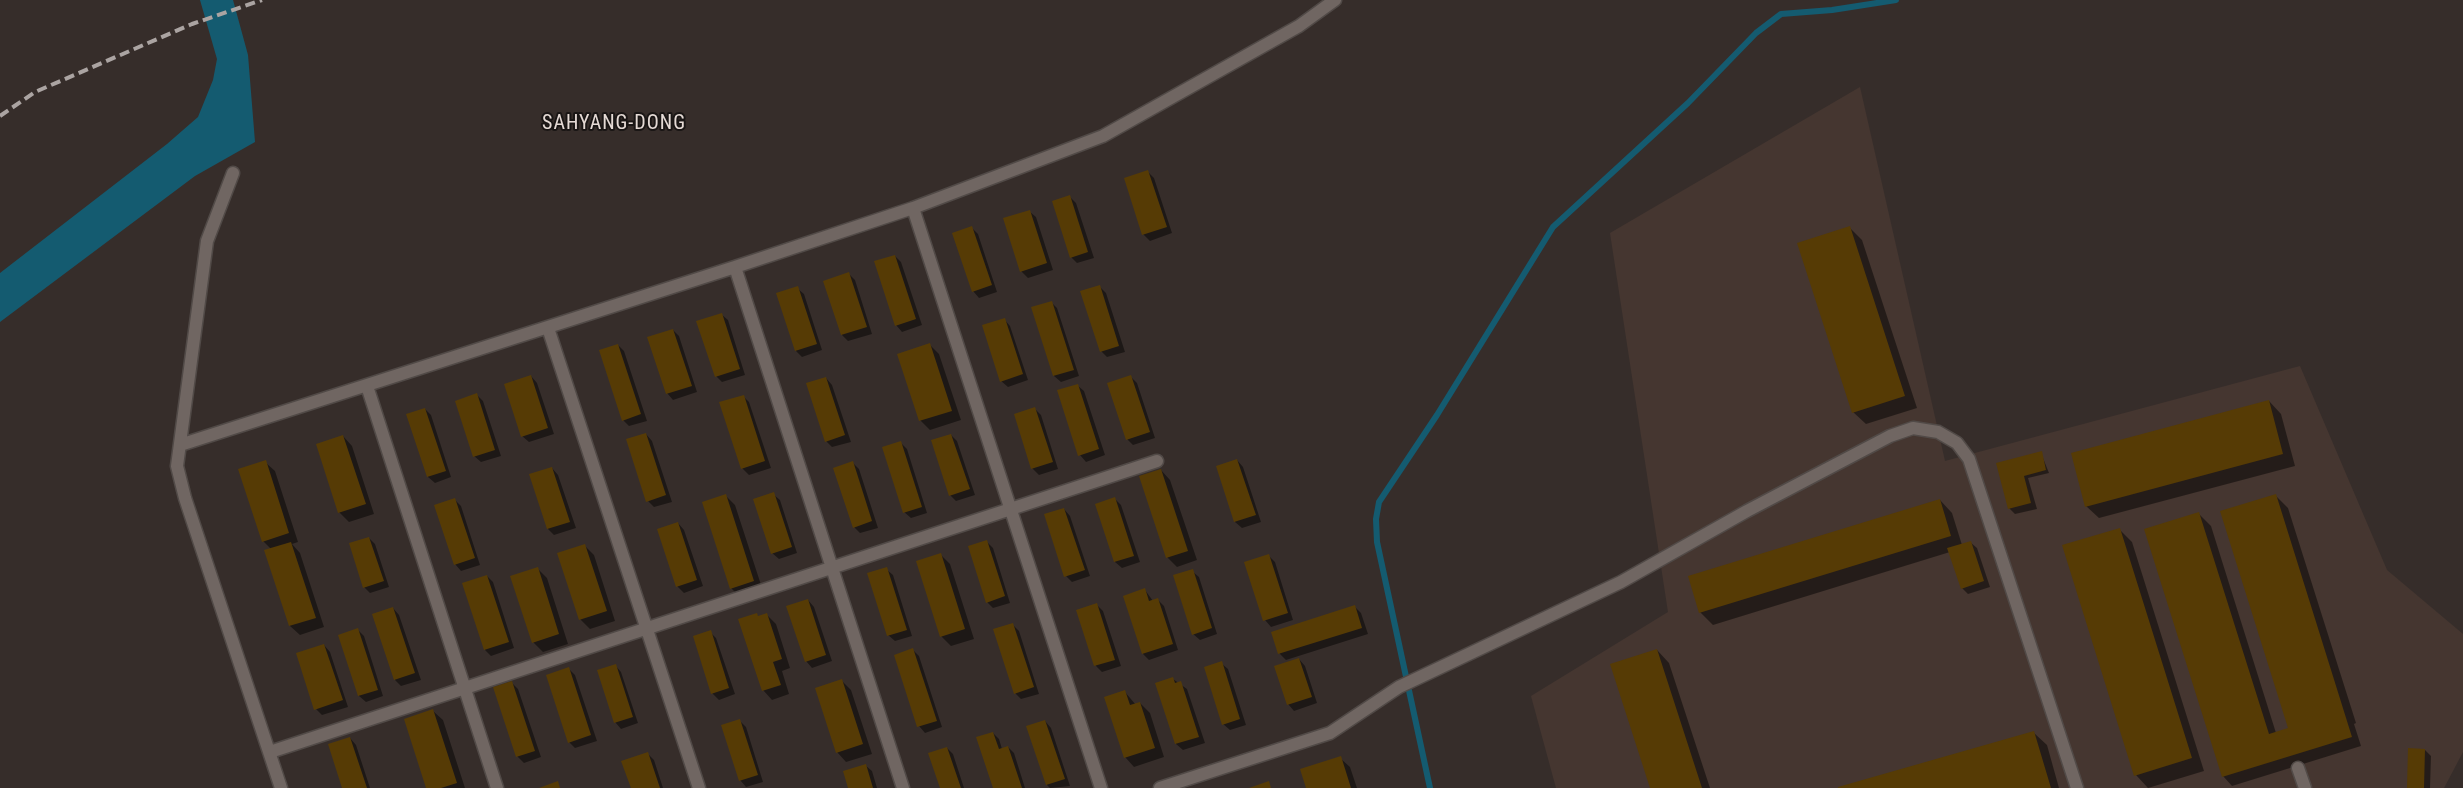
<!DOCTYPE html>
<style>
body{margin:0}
canvas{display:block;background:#362d2a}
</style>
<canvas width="2463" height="788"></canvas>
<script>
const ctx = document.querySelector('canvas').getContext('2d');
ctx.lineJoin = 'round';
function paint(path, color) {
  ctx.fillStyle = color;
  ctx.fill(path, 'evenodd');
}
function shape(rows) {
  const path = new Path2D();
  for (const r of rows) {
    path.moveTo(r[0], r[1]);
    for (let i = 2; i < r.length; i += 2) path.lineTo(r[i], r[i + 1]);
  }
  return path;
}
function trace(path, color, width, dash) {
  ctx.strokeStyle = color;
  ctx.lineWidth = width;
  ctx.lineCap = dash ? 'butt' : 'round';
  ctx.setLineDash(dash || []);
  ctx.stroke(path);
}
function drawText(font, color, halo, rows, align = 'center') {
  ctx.font = font + ' "Roboto Condensed",sans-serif';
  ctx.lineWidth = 4;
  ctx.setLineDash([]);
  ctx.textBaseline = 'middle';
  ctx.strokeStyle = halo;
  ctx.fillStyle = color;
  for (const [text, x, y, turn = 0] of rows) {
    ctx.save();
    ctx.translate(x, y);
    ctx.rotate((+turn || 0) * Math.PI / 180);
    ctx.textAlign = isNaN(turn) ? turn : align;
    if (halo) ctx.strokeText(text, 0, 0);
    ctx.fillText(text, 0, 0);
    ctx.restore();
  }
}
const built = shape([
 [1860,87,1945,461,2300,366,2387,570,2463,634,2463,752,2444,788,1556,788,1531,696,1668,612,1610,233]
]);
const water = shape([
 [200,0,233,0,248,55,255,142,195,176,0,322,0,273,167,144,198,117,213,80,217,59]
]);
const shadow = shape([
 [1148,172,1154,178,1172,233,1150,241,1143,234],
 [1070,197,1076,203,1094,258,1077,263,1071,257],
 [1029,211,1036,217,1053,270,1028,278,1021,271],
 [972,228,978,234,997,292,979,298,973,291],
 [1850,228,1862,240,1917,408,1866,424,1853,412],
 [895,256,901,262,922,325,902,332,896,325],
 [849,274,855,280,872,334,848,341,842,335,825,282],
 [1099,286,1106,293,1125,352,1107,357,1101,351],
 [797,288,804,294,822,350,802,357,796,351],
 [1051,302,1057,308,1079,376,1061,382,1054,376],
 [721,314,728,320,745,375,722,382,716,376],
 [1004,319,1010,326,1028,380,1008,387,1001,381],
 [673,330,679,336,697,392,673,400,667,393],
 [618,345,624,351,647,421,629,426,623,420],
 [930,345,939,354,961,420,930,430,920,420],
 [531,376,537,383,554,434,529,442,522,436],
 [1131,377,1137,383,1155,438,1133,445,1127,439],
 [826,378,832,385,851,442,832,447,826,441],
 [1077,385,1084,391,1105,455,1086,462,1080,455],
 [477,395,483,401,501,456,481,462,474,456],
 [743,396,749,402,771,468,749,475,742,468],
 [2269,401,2281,414,2295,466,2099,518,2086,506],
 [425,409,431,415,451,477,435,483,428,477],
 [1035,409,1041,415,1058,469,1039,475,1032,468],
 [646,434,652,441,672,502,654,507,648,501],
 [951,435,957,441,975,495,956,501,950,495],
 [343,436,352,446,374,514,349,522,339,512],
 [900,442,907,449,927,513,911,518,904,512],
 [2041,453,2049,473,2028,478,2037,509,2015,514,2009,508,1997,464],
 [1237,460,1243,467,1261,522,1242,528,1235,522],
 [265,462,275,471,298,542,292,544,300,553,324,627,300,635,290,626,266,551,271,549,263,541],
 [853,463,859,469,878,528,860,533,854,527],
 [552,468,558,475,576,528,554,535,548,529],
 [1161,470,1170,480,1197,560,1177,567,1167,557],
 [773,494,780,500,797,553,779,559,772,553],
 [2275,495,2288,508,2356,723,2354,724,2361,746,2232,786,2223,776,2199,514,2211,526,2276,733,2290,729],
 [726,496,735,505,763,591,741,598,731,588],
 [1115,499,1121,505,1140,562,1122,568,1115,562,1097,504],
 [455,500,461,506,480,565,461,571,455,564],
 [1940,500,1952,513,1962,545,1970,542,1977,548,1990,587,1968,594,1962,588,1950,552,1713,625,1700,612],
 [1064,509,1070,516,1090,576,1072,582,1066,576],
 [678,523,684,530,703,586,684,593,677,586],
 [2119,529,2132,542,2204,771,2148,788,2136,775],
 [369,538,375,544,389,587,370,593,364,587],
 [987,542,993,548,1010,603,993,608,987,602],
 [584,545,594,555,615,621,590,629,580,619],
 [940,554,950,564,974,639,951,646,941,636],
 [1268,555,1275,562,1293,620,1271,627,1265,620],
 [538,569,547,578,568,644,543,652,533,642],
 [886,569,893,575,912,636,895,641,888,635],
 [1192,571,1199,577,1217,634,1200,640,1193,634],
 [487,576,493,582,514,648,491,656,485,650],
 [1145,590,1153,601,1158,600,1164,606,1178,650,1149,660,1143,654],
 [808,600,814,607,832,661,812,668,806,661],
 [1097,605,1103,611,1121,666,1102,672,1096,666,1078,611],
 [1355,607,1361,613,1368,634,1286,660,1280,654,1273,633],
 [393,608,399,615,421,680,401,686,395,680],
 [766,614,776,624,790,668,782,671,789,694,772,700,763,690,757,615,759,617],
 [1012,624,1019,631,1039,694,1021,699,1015,693],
 [357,629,364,636,383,696,366,702,359,696],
 [710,632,716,638,735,694,719,700,712,693],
 [324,645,330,652,348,707,322,715,316,709],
 [913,650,919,656,942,727,925,733,919,726],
 [1657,650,1669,663,1710,788,1651,788],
 [1299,659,1305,666,1317,703,1294,711,1288,704],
 [1221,663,1228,669,1246,725,1230,730,1223,724],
 [615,665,621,672,638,723,621,729,615,722],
 [569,669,575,675,597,741,575,748,569,742],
 [1173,679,1187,689,1205,743,1183,750,1176,744],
 [841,680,851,690,872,754,846,762,837,752],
 [512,683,518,689,541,757,524,763,517,756],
 [1125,692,1136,705,1140,703,1150,713,1164,757,1134,767,1125,757],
 [433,711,443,720,465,788,428,788],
 [739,720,746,727,763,782,746,787,740,780],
 [1045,721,1051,728,1070,786,1050,788,1047,785,1028,727],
 [993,733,999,739,1002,749,1008,747,1014,753,1025,788,994,788],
 [2034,733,2047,745,2059,788,1841,788],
 [350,738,356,745,370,788,343,788],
 [947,748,953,754,964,788,941,788],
 [2425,750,2431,756,2430,788,2408,788],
 [648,754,654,760,663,788,632,788],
 [1340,758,1350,767,1357,788,1307,788],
 [865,765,872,771,877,788,849,788]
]);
const stream = shape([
 [1430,788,1377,542,1376,519,1379,502,1437,415,1553,227,1688,103,1756,33,1781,14,1832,10,1896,0]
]);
const building = shape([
 [1148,170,1167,227,1142,235,1124,178],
 [1070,195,1088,252,1070,258,1052,201],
 [1030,210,1047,263,1020,272,1003,218],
 [972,226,992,285,972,292,952,233],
 [1850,226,1905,396,1852,413,1797,243],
 [895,255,916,319,895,326,874,261],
 [849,272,867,327,841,335,823,281],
 [1100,285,1119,346,1100,352,1080,291],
 [798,286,817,344,795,351,776,293],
 [1052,301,1074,370,1053,376,1031,307],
 [722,313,740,369,715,377,696,321],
 [1005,318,1023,374,1000,382,982,325],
 [673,329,692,386,666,394,647,337],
 [930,343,952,411,919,421,897,354],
 [618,344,641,414,622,421,599,350],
 [531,375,548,428,521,437,504,384],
 [1131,375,1150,432,1126,440,1107,383],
 [826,377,845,435,825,442,806,383],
 [1078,384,1099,449,1078,456,1057,390],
 [477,393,495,450,473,457,455,401],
 [744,395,765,461,741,469,719,402],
 [2269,400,2283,454,2085,507,2071,453],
 [1035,407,1053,462,1031,469,1014,414],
 [425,408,446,471,427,477,406,414],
 [646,433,666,495,646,502,626,439],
 [951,434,970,489,949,496,931,440],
 [343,435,366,504,338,513,316,444],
 [901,441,922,507,903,513,882,447],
 [2042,451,2046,470,2024,476,2031,503,2008,509,1996,463],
 [1237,459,1256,515,1234,522,1216,466],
 [266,460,289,533,262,542,238,469],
 [853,461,872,521,853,528,833,468],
 [552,467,570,522,547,529,529,474],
 [1161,469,1188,551,1166,558,1139,476],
 [774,492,792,547,771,554,753,499],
 [726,494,754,581,730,589,702,502],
 [2276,494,2352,737,2222,777,2144,529,2199,512,2269,734,2288,728,2220,511],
 [1115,497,1134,556,1114,562,1095,504],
 [455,498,475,558,454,565,434,505],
 [1940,499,1951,536,1699,613,1688,576],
 [1064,508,1085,570,1064,577,1044,514],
 [678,522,697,580,676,587,657,529],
 [2120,528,2192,758,2134,776,2062,545],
 [369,537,384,581,363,588,349,543],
 [987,540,1005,596,986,603,968,546],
 [1971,541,1984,581,1961,589,1947,548],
 [291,542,316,618,289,626,264,550],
 [585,544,607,611,579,620,557,553],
 [941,553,965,629,940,637,916,561],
 [1269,554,1288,613,1263,621,1244,562],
 [538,567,559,634,532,643,510,576],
 [887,567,907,630,887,636,867,573],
 [1193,569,1212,628,1192,635,1173,575],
 [487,575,509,642,484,650,462,583],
 [1145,588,1149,601,1158,598,1173,644,1142,654,1123,596],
 [808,599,826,655,805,662,786,606],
 [1097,603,1115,660,1094,666,1076,610],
 [1355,605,1362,628,1278,654,1271,632],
 [393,607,415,673,394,680,372,614],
 [757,613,758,616,767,613,782,659,773,662,781,685,762,691,738,619],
 [1013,623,1034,687,1014,694,993,629],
 [358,628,378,690,358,696,338,635],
 [711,630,729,688,711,694,693,636],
 [324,644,343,700,314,710,296,653],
 [913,648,937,721,917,727,894,655],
 [1657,649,1702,788,1650,788,1610,664],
 [1299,658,1312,697,1287,705,1274,666],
 [1222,661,1240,719,1222,725,1204,667],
 [616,664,633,717,614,723,597,670],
 [569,667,591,735,568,743,546,675],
 [1173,677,1175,683,1181,681,1199,737,1175,744,1155,683],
 [842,679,863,744,836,753,815,688],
 [512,681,535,751,516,757,493,687],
 [1125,690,1130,705,1140,702,1155,748,1124,758,1104,697],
 [433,709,457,783,441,788,426,788,404,719],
 [740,719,758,775,739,781,721,725],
 [1045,720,1065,779,1046,785,1026,726],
 [2034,731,2051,788,1838,788,1838,787],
 [993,732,999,749,1008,746,1022,788,993,788,976,737],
 [350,737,367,788,342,788,328,744],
 [947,747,961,788,940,788,928,753],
 [2408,748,2425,749,2424,788,2407,788],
 [648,752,660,788,631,788,621,761],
 [1341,756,1351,788,1306,788,1300,769],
 [866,764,873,788,848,788,843,771],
 [558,781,560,788,539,788],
 [1269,781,1271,788,1249,788]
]);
const minor = shape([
 [233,173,207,241,177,466,185,498,281,788],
 [913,208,1101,788],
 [735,267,903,788],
 [548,328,699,788],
 [367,386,497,788],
 [180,445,735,267,913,208,1103,136,1299,26,1335,0],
 [270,752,1157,461],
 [2298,768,2305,788],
 [1160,788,1330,733,1399,687,1621,582,1747,511,1890,436,1913,428,1938,432,1957,443,1969,459,2077,788]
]);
const rail = shape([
 [0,116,35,92,192,24,262,0]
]);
const quarterNames = [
 ["SAHYANG-DONG",614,124]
];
paint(built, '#453630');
paint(water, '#145b70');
paint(shadow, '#0007');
trace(stream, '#145b70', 6);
paint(building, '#563b05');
trace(minor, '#514a47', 15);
trace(minor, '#706662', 12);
trace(rail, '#aba4a2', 4, [10, 5]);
ctx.letterSpacing = '1px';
drawText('20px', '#e5dad5', '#1a1615', quarterNames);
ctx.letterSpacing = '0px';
</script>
